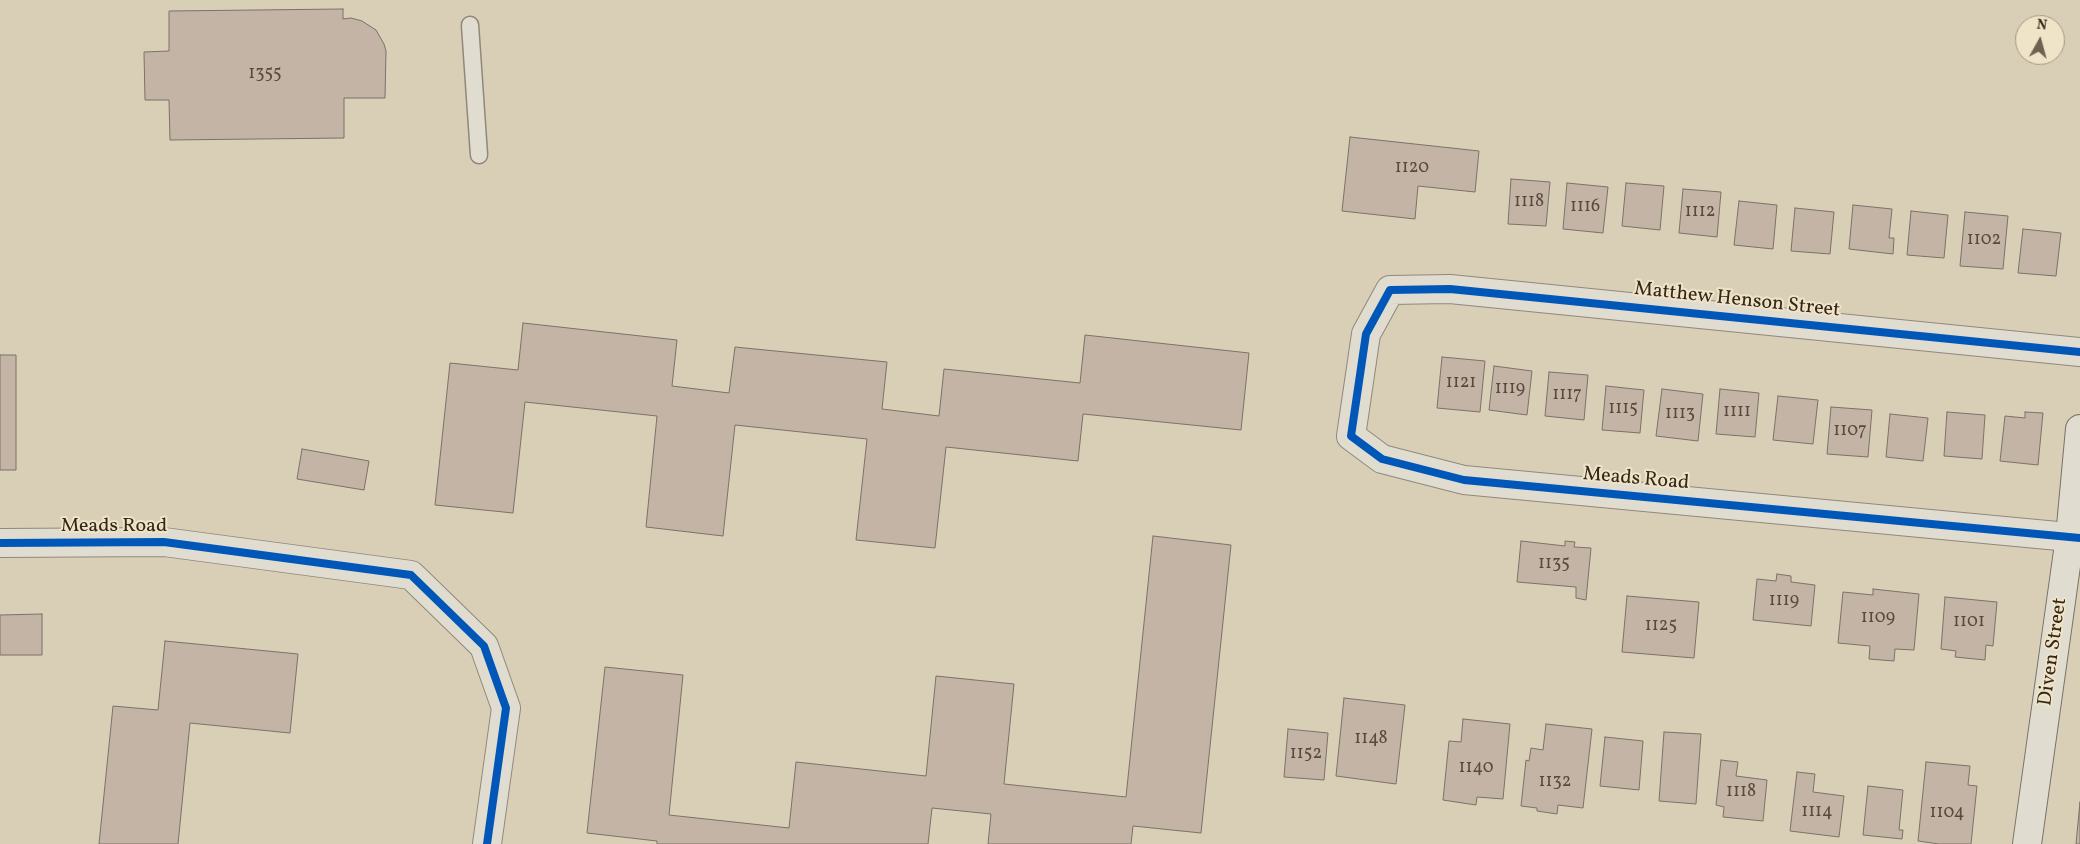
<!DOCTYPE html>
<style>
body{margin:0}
#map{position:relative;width:2080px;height:844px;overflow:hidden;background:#d9cfb7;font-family:Vollkorn,serif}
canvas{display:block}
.north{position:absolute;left:2015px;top:15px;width:50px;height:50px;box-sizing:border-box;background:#efe4c7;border:1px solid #a49882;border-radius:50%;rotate:7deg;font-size:14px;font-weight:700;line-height:20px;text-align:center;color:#33261b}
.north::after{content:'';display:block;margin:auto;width:18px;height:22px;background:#6d6152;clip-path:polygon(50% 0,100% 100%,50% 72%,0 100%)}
</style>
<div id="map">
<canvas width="2080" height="844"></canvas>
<div class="north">N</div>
</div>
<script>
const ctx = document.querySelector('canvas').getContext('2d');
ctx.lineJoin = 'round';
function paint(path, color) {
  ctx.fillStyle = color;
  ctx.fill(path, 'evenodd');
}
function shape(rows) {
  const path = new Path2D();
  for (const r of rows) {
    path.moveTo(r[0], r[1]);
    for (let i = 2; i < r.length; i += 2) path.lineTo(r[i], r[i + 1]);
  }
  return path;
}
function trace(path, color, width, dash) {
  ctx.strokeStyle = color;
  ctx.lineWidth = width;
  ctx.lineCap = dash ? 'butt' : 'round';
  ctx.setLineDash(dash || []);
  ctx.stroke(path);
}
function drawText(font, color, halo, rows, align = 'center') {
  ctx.font = font + ' Vollkorn,serif';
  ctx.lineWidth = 4;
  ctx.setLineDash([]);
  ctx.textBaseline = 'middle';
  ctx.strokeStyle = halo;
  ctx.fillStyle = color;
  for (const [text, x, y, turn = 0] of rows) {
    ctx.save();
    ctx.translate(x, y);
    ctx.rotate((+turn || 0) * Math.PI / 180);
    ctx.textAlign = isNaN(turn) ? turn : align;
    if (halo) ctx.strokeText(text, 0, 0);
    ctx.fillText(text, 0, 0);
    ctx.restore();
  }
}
const building = shape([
 [343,9,343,19,351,18,362,21,376,30,384,44,386,51,385,98,344,98,344,138,170,140,169,100,145,100,144,52,169,51,169,11,343,9],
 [1350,137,1479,151,1475,192,1418,186,1415,219,1342,211,1350,137],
 [1511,179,1550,182,1546,226,1508,224,1511,179],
 [1567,183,1608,187,1603,233,1563,229,1567,183],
 [1626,183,1664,186,1660,230,1622,226,1626,183],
 [1683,189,1721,192,1717,237,1679,233,1683,189],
 [1739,201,1777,205,1773,249,1734,245,1739,201],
 [1853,205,1892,209,1889,238,1894,238,1893,254,1849,249,1853,205],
 [1795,208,1834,212,1830,254,1791,251,1795,208],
 [1911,211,1948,215,1944,258,1907,255,1911,211],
 [1965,212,2008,216,2003,269,1960,266,1965,212],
 [2023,229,2061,233,2056,276,2018,273,2023,229],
 [523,323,677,340,672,386,729,393,735,347,887,362,882,409,939,416,944,369,1080,383,1085,335,1249,353,1241,430,1083,414,1078,461,946,447,935,548,856,540,867,439,735,425,723,536,646,527,657,416,525,402,513,513,435,505,450,363,518,370,523,323],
 [0,355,16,355,16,470,0,470,0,355],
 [1442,357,1485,361,1480,412,1437,408,1442,357],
 [1494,366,1532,371,1527,415,1489,410,1494,366],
 [1549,372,1588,375,1584,420,1545,416,1549,372],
 [1606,386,1644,390,1640,433,1602,430,1606,386],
 [1662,389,1703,394,1698,441,1656,436,1662,389],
 [1720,389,1759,393,1755,437,1716,434,1720,389],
 [1778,396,1818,400,1813,444,1773,440,1778,396],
 [1831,407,1872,410,1868,457,1827,454,1831,407],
 [1947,412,1985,415,1982,459,1944,456,1947,412],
 [2025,412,2043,413,2038,465,2000,461,2005,416,2025,418,2025,412],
 [1890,414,1928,418,1923,461,1886,457,1890,414],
 [302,449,369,461,364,490,297,479,302,449],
 [1153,536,1231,545,1201,833,1133,826,1131,844,988,844,991,814,932,808,928,844,657,844,657,841,587,833,605,667,683,675,669,815,789,828,796,762,926,776,936,676,1014,684,1004,784,1126,797,1153,536],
 [1521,541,1565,546,1565,541,1575,542,1574,547,1591,548,1586,600,1576,598,1576,587,1517,582,1521,541],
 [1777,574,1791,576,1791,582,1815,585,1811,626,1753,620,1757,579,1776,581,1777,574],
 [1873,589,1919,594,1914,650,1895,649,1894,661,1869,659,1870,646,1838,643,1843,592,1873,595,1873,589],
 [1627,596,1699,602,1694,658,1622,652,1627,596],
 [1945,597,1997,602,1993,646,1986,645,1985,660,1955,657,1956,651,1941,649,1945,597],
 [42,614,42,655,0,655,0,615,42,614],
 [165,641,298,654,290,733,190,723,178,844,99,844,113,706,158,710,165,641],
 [1344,698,1405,705,1396,784,1336,776,1344,698],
 [1463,719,1510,724,1503,799,1477,797,1476,805,1443,800,1449,741,1461,742,1463,719],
 [1546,724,1592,729,1583,808,1558,805,1557,814,1537,811,1537,808,1521,806,1526,760,1529,761,1531,748,1543,750,1546,724],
 [1288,729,1328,733,1324,780,1284,777,1288,729],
 [1664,732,1701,734,1696,804,1659,801,1664,732],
 [1605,737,1643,741,1639,790,1600,786,1605,737],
 [1721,760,1738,762,1736,776,1767,780,1763,821,1723,817,1724,807,1716,805,1721,760],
 [1926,762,1970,766,1968,785,1977,786,1971,844,1939,844,1918,841,1926,762],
 [1797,772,1815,774,1813,792,1844,796,1839,837,1790,831,1797,772],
 [1868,786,1903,790,1899,830,1903,830,1902,839,1863,835,1868,786],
 [2080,802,2080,844,2076,844,2080,802]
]);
const lane = shape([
 [470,25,479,155]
]);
const street = shape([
 [2080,352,1450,289,1390,290,1366,334,1351,436,1382,459,1464,480,2080,538],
 [0,543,164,542,411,575,484,646,506,708,487,844]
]);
const secondary = shape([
 [2027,844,2070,537,2080,429]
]);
const cycleway = shape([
 [2080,352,1450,289,1390,290,1366,334,1351,436,1382,459,1464,480,2080,538],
 [0,543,164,542,411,575,484,646,506,708,487,844]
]);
const numberNames = [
 ["1355",265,75],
 ["1120",1412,169],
 ["1118",1529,203],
 ["1116",1585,208],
 ["1112",1700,213],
 ["1102",1984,241],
 ["1121",1461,384],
 ["1119",1510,390],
 ["1117",1567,396],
 ["1115",1623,410],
 ["1111",1737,413],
 ["1113",1680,415],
 ["1107",1850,432],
 ["1135",1554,565],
 ["1119",1784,602],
 ["1109",1878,619],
 ["1101",1969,623],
 ["1125",1661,627],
 ["1148",1371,740],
 ["1152",1306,755],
 ["1140",1476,769],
 ["1132",1555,783],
 ["1118",1741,793],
 ["1114",1817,813],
 ["1104",1947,814]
];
const streetNames = [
 ["Matthew Henson Street",1737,301,6],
 ["Meads Road",1636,480,5],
 ["Meads Road",114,527],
 ["Diven Street",2054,652,-82]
];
paint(building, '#c4b4a5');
trace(building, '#797366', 1);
trace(lane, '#90897a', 19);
trace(street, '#90897a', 30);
trace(secondary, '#797366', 30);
trace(lane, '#e1dcd0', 16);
trace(street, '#e1dcd0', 28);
trace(secondary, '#e1dcd0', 28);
trace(cycleway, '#0057b8', 8);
drawText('18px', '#574a3e', null, numberNames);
drawText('20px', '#33261b', '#efe4c7', streetNames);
</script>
